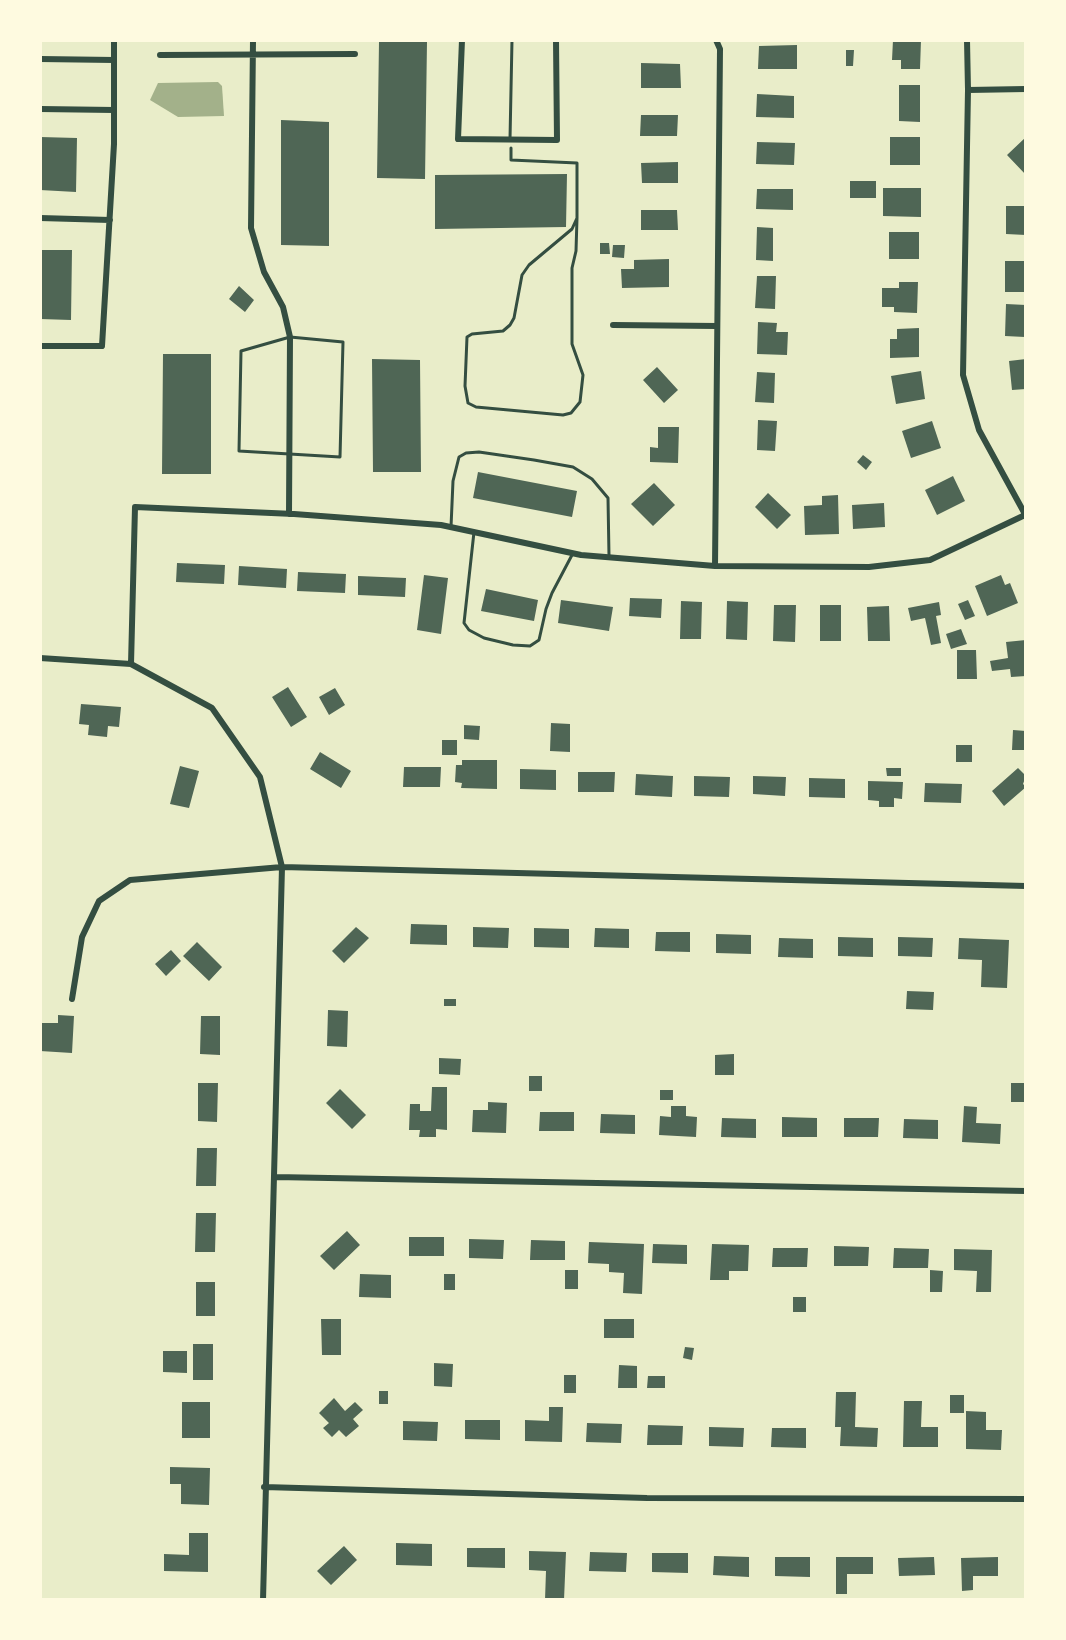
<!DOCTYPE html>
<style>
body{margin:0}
#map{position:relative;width:1066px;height:1640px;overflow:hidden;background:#e9edc9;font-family:Lato,sans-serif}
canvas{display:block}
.frame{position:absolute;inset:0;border:42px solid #fefae0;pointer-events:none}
</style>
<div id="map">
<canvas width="1066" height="1640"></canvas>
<div class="frame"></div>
</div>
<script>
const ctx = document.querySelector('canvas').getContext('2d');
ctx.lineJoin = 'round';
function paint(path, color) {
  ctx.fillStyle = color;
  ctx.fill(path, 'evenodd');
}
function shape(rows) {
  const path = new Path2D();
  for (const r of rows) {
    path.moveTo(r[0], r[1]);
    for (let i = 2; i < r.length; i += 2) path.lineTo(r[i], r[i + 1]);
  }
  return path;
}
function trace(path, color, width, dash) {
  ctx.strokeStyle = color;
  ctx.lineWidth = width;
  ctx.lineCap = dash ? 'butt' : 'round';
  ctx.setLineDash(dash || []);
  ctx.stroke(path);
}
const water = shape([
 [218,82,222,86,224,116,178,117,150,100,158,83]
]);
const building = shape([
 [893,40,921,40,920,69,901,69,901,60,892,60],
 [379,42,427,42,425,179,377,178],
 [797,45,797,69,758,69,759,46],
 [846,50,854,50,853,66,846,66],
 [641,63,680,64,681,88,641,88],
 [899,85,920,85,920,122,899,121],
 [757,94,794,96,794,118,756,117],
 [641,115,678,115,677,136,640,136],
 [281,120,329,122,329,246,281,245],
 [40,137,77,138,76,192,40,190],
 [890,137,920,137,920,165,890,165],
 [1026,137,1026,175,1007,155],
 [757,142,795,143,794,165,756,164],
 [678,162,678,183,642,183,641,163],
 [567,174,566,227,435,229,435,175],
 [850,181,876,181,876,198,850,198],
 [883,188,921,188,921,217,883,216],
 [757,189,793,189,793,210,756,209],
 [1006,206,1026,206,1026,235,1006,234],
 [641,210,677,210,678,230,641,230],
 [757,227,773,228,773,261,756,260],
 [889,232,919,232,919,259,889,259],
 [600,243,609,243,610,254,600,254],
 [613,245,625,245,624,258,612,257],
 [40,250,72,250,71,320,40,319],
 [669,259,669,287,622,288,621,269,634,269,634,260],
 [1005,261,1026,261,1026,292,1005,292],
 [757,276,776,276,775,309,755,308],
 [899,282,918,282,917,313,894,312,894,307,882,307,882,288,899,288],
 [239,286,254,300,245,312,229,299],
 [1006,304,1026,305,1025,337,1005,336],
 [758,322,777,323,776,332,788,332,787,355,757,354],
 [919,328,919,357,890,358,890,339,897,339,897,329],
 [163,354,211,354,211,474,162,474],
 [372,359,420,360,421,472,373,472],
 [1026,359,1026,389,1012,390,1009,361],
 [657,367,678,390,664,403,643,380],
 [921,371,925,399,896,404,891,376],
 [757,372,775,373,774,403,755,402],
 [758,420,777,421,775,451,757,450],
 [932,421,941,448,911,458,902,431],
 [658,427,679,427,678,463,650,462,650,447,658,448],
 [863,455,872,462,866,470,857,462],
 [478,472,577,491,572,517,473,498],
 [953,476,965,501,937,515,925,490],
 [654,483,675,505,653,526,631,504],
 [768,493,791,515,777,529,755,507],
 [838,495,839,534,805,535,804,506,822,505,822,496],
 [884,503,885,527,853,529,852,505],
 [177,563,225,565,224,584,176,582],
 [239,566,287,569,286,588,238,585],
 [298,572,346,574,345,593,297,591],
 [424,575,448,578,441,634,417,630],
 [1001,575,1005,585,1010,583,1018,603,987,616,975,586],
 [358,576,406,578,405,597,358,595],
 [486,589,538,600,534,621,481,611],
 [630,598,662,599,661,618,629,616],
 [561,600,613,607,609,631,558,623],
 [968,600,975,616,965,620,958,604],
 [681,601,702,602,701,639,680,639],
 [727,601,748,602,747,640,726,639],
 [939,602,941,615,936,616,941,643,931,645,925,618,911,621,908,608],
 [774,605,796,605,795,642,773,641],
 [820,605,841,605,841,641,820,641],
 [889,606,890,641,868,641,867,607],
 [961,629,967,644,951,649,946,634],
 [1026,640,1026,676,1011,677,1010,669,992,671,990,661,1008,658,1006,642],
 [957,650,976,650,977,679,957,679],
 [288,687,307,717,291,727,272,697],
 [335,688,345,705,329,715,319,697],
 [81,704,121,707,119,727,108,726,107,737,88,735,89,725,79,724],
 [551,723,570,724,570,752,550,751],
 [464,725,480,726,479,740,464,739],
 [1013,730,1026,731,1026,750,1012,750],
 [442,740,457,740,457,755,442,755],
 [956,745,972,745,972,762,956,762],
 [320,752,351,771,341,788,310,769],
 [462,760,497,760,497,789,461,788,462,783,455,782,456,765,462,765],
 [180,766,199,771,189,808,170,804],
 [404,767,441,767,440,787,403,787],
 [886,768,901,768,901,776,887,776],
 [1018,768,1026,776,1023,784,1026,787,1004,806,992,791],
 [520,769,556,770,556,790,520,789],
 [578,772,615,772,614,792,578,792],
 [636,774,673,776,672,797,635,795],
 [694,776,730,777,729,797,694,796],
 [753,776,786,777,785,796,753,794],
 [809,778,845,779,845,798,809,797],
 [868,781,903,782,902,799,894,798,894,807,879,807,879,801,868,800],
 [925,783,962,784,961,803,924,802],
 [411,924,447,925,447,945,410,944],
 [356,927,369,938,344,963,332,951],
 [473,927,509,928,508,948,473,947],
 [534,928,569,929,569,948,534,947],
 [595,928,629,929,629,948,594,947],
 [656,932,690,932,690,952,655,951],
 [716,934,751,935,751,954,716,953],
 [838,937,873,938,873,957,838,956],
 [898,937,933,938,932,957,898,956],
 [779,938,813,939,813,958,778,957],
 [959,938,1009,940,1007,988,981,987,982,960,958,959],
 [197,942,222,967,209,981,183,956],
 [171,950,181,961,166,976,155,964],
 [907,991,934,992,933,1010,906,1009],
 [444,999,456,999,456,1006,444,1006],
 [328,1010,348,1011,347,1047,327,1046],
 [58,1015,74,1016,72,1053,40,1051,40,1023,58,1023],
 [201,1016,220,1016,220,1055,200,1054],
 [734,1054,734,1075,715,1075,715,1055],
 [439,1058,461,1059,460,1075,439,1074],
 [529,1076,542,1076,542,1091,529,1091],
 [198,1083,218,1083,217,1122,198,1121],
 [1011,1083,1026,1083,1026,1102,1011,1102],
 [432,1087,447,1087,447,1130,436,1129,436,1137,419,1137,420,1130,409,1130,410,1104,420,1104,420,1111,431,1111],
 [340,1089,366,1115,352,1129,326,1103],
 [660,1090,673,1090,673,1100,660,1100],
 [488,1102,507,1103,506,1133,472,1132,473,1110,488,1110],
 [671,1106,686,1106,686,1116,697,1117,696,1137,659,1135,660,1116,671,1117],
 [964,1106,977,1107,976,1123,1001,1124,1000,1144,962,1142],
 [540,1112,574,1112,574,1131,539,1131],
 [601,1114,635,1115,635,1134,600,1133],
 [782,1117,817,1118,817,1137,782,1137],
 [722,1118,756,1119,756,1138,721,1137],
 [844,1118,879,1118,878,1137,844,1137],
 [904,1119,938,1120,938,1139,903,1138],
 [197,1148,217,1148,216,1186,196,1186],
 [196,1213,216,1213,215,1252,195,1252],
 [347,1231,360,1245,334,1270,320,1256],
 [409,1237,444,1237,444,1256,409,1256],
 [469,1239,504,1240,503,1259,469,1258],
 [531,1240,565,1241,565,1260,530,1260],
 [589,1242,644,1244,642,1294,623,1293,624,1273,609,1272,609,1264,588,1263],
 [653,1244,687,1245,687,1264,652,1263],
 [712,1244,749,1245,748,1271,729,1271,729,1280,710,1280],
 [834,1246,869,1247,868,1266,834,1266],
 [773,1248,808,1248,807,1267,772,1267],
 [894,1248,929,1249,928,1268,893,1268],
 [954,1249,992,1250,991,1292,976,1292,977,1271,954,1270],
 [565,1270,578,1270,578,1289,565,1289],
 [930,1270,943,1271,942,1292,930,1292],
 [360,1274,391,1275,391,1298,359,1297],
 [444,1274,455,1274,455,1290,444,1290],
 [196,1282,215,1282,215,1316,196,1316],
 [793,1297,806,1297,806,1312,793,1312],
 [321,1319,341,1319,341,1355,322,1355],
 [604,1319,634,1319,634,1338,604,1338],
 [193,1344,213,1344,213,1380,193,1380],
 [685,1347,694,1348,692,1360,683,1358],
 [163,1351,187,1351,187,1373,163,1372],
 [434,1363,453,1364,452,1387,434,1386],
 [619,1365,637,1366,637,1388,618,1388],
 [564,1375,576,1375,576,1393,564,1393],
 [648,1376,665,1376,665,1388,647,1388],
 [379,1391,388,1391,388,1404,379,1404],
 [836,1392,856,1392,855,1427,878,1428,877,1447,840,1446,841,1427,835,1427],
 [950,1395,964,1395,964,1413,950,1413],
 [334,1398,345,1411,355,1402,363,1410,353,1419,359,1426,346,1437,339,1430,332,1437,323,1428,329,1423,319,1413],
 [904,1401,922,1401,921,1427,938,1427,938,1447,903,1447],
 [182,1402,210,1402,210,1438,182,1438],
 [549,1407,563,1407,562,1442,525,1441,525,1420,549,1421],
 [966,1411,986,1412,986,1430,1002,1430,1001,1450,966,1449],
 [465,1420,500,1420,500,1440,465,1439],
 [403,1421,438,1422,437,1441,403,1440],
 [587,1423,622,1424,621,1443,586,1442],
 [648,1425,683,1426,682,1445,647,1445],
 [709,1427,744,1428,743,1447,709,1446],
 [772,1428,806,1428,806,1448,771,1447],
 [170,1467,210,1468,209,1505,181,1504,181,1484,170,1484],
 [189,1533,208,1533,208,1572,164,1571,164,1554,189,1555],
 [396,1543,432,1544,432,1566,396,1565],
 [344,1546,357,1560,331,1585,317,1571],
 [467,1548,505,1548,505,1568,467,1567],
 [529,1551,566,1552,564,1600,545,1600,546,1571,529,1570],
 [590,1552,627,1553,626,1572,589,1571],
 [652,1553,688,1553,688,1573,652,1572],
 [714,1556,749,1557,749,1577,713,1575],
 [775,1557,810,1557,810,1577,775,1576],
 [836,1557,873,1557,873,1574,847,1574,847,1594,836,1594],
 [934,1557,935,1575,899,1576,898,1558],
 [998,1557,998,1576,973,1576,973,1590,962,1591,961,1558]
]);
const path = shape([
 [511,148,511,160,577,163,577,218,572,229,529,265,522,275,514,318,510,325,503,331,472,334,467,337,465,386,468,403,476,407,563,415,571,413,580,402,583,375,572,344,572,268,576,251,577,218]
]);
const service = shape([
 [510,139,512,40],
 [290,337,343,342,340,457,239,451,241,351,290,337],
 [451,527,453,481,459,457,466,453,479,452,534,460,573,467,592,479,608,498,609,556],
 [474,532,464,623,469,630,484,638,513,645,530,646,539,640,546,609,552,593,572,555]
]);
const minor = shape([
 [253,40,251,228,264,272,283,307,290,337,289,514],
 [462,40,458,139,557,140,556,40],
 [967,40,968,90,963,375,979,430,1026,516],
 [160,55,355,54],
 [40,59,114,60],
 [968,90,1026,89],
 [40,109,114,110],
 [40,218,110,220],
 [613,325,717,326],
 [40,346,102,346,114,144,114,40],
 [715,566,720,49,716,40],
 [40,658,131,664,212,708,260,777,282,867,263,1600],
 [131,664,135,507,294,514,441,525,581,555,715,566,869,567,930,560,1025,515],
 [72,999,82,937,99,901,130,880,282,867,1026,886],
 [275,1177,1026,1191],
 [264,1487,647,1498,1026,1499]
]);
paint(water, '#a3b18a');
paint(building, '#4f6655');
trace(path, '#344e41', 3);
trace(service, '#344e41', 3);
trace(minor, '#344e41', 6);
</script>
